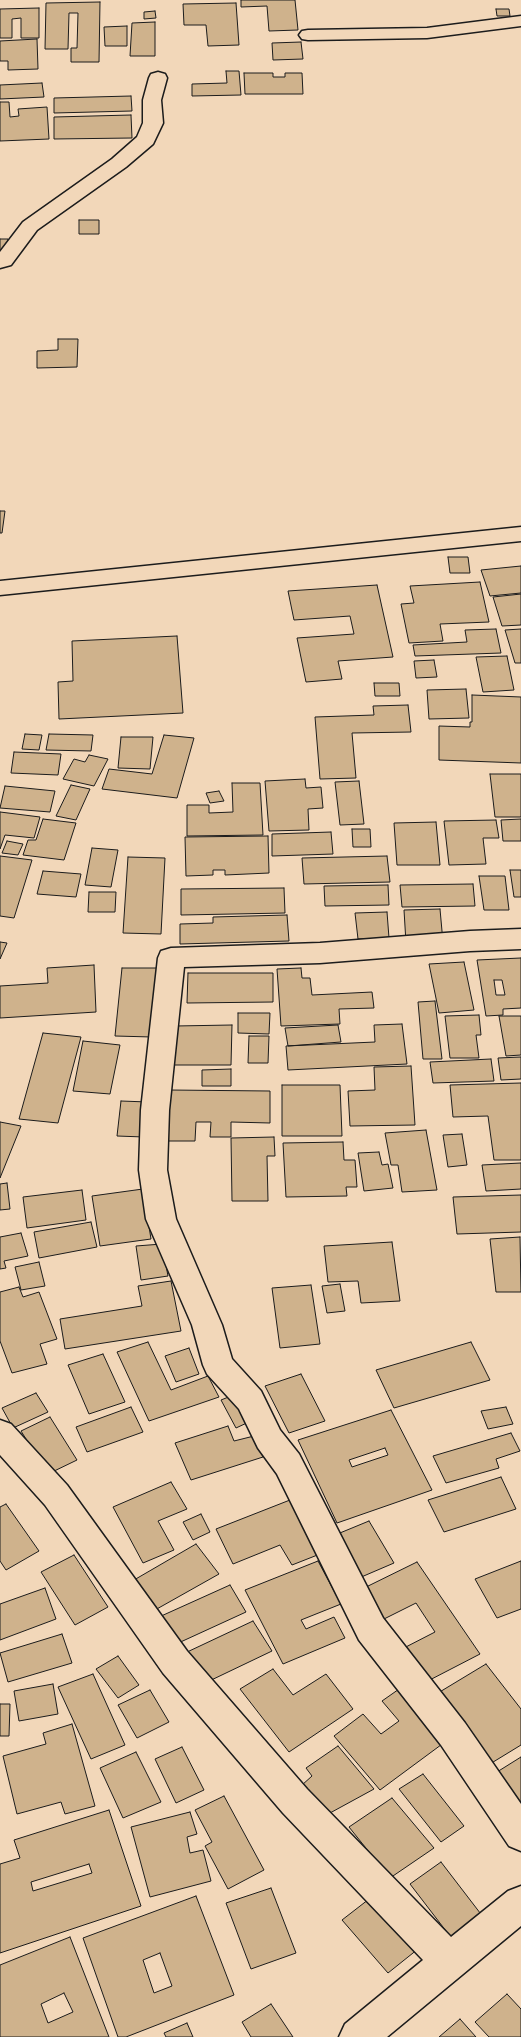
<!DOCTYPE html>
<style>
body{margin:0}
canvas{display:block;background:#f2d7b9}
</style>
<canvas width="521" height="2037"></canvas>
<script>
const ctx = document.querySelector('canvas').getContext('2d');
ctx.lineJoin = 'round';
function paint(path, color) {
  ctx.fillStyle = color;
  ctx.fill(path, 'evenodd');
}
function shape(rows) {
  const path = new Path2D();
  for (const r of rows) {
    path.moveTo(r[0], r[1]);
    for (let i = 2; i < r.length; i += 2) path.lineTo(r[i], r[i + 1]);
  }
  return path;
}
function trace(path, color, width, dash) {
  ctx.strokeStyle = color;
  ctx.lineWidth = width;
  ctx.lineCap = dash ? 'butt' : 'round';
  ctx.setLineDash(dash || []);
  ctx.stroke(path);
}
const building = shape([
 [241,0,295,0,298,30,269,31,267,6,241,7,241,0],
 [100,2,99,62,71,62,71,48,77,48,78,13,69,13,68,49,45,49,46,3,100,2],
 [236,3,239,45,208,46,206,25,184,25,183,4,236,3],
 [39,8,39,38,21,38,21,18,12,19,12,38,0,38,0,9,39,8],
 [496,9,509,9,510,16,497,16,496,9],
 [155,11,156,18,144,19,144,12,155,11],
 [155,22,155,56,130,56,132,23,155,22],
 [127,26,127,46,105,46,104,27,127,26],
 [37,39,38,69,8,70,8,61,0,61,0,41,37,39],
 [301,42,303,59,273,60,272,43,301,42],
 [226,71,239,71,241,95,192,96,192,84,227,83,226,71],
 [244,73,273,73,273,77,285,77,285,73,302,73,303,94,245,94,244,73],
 [42,83,44,97,0,99,0,85,42,83],
 [131,96,132,111,54,113,54,98,131,96],
 [0,102,9,102,10,117,19,116,18,109,47,107,49,139,0,141,0,102],
 [131,115,132,138,54,139,54,117,131,115],
 [79,220,99,220,99,234,79,234,79,220],
 [0,239,8,239,6,252,0,252,0,239],
 [58,339,78,339,77,367,37,368,37,351,58,350,58,339],
 [0,511,5,511,2,533,0,533,0,511],
 [448,557,468,557,470,573,450,573,448,557],
 [521,566,521,593,490,596,481,570,521,566],
 [480,582,489,622,440,624,443,641,409,643,401,604,414,603,410,586,480,582],
 [377,585,393,657,338,661,342,679,306,682,297,638,354,634,350,616,294,620,288,591,377,585],
 [521,594,521,625,502,626,493,597,521,594],
 [496,629,501,653,415,656,413,645,467,642,465,630,496,629],
 [521,629,521,663,515,663,505,630,521,629],
 [177,636,183,713,59,719,58,682,73,681,72,641,177,636],
 [507,656,514,690,483,692,476,657,507,656],
 [434,660,437,677,416,678,414,661,434,660],
 [374,683,399,683,400,696,375,696,374,683],
 [466,689,469,718,429,719,427,690,466,689],
 [472,695,521,697,521,763,439,760,439,726,470,727,470,722,472,722,472,695],
 [408,705,411,732,352,733,356,778,320,779,315,717,374,715,373,706,408,705],
 [25,734,42,735,39,750,22,749,25,734],
 [49,734,93,735,91,751,46,750,49,734],
 [164,735,194,738,177,798,102,789,109,769,152,774,164,735],
 [121,737,153,737,150,769,118,768,121,737],
 [14,752,61,754,58,775,11,773,14,752],
 [89,755,108,759,94,786,63,779,74,759,85,762,89,755],
 [490,774,521,774,521,817,495,817,490,774],
 [305,779,306,788,321,787,323,808,308,809,309,830,269,831,265,781,305,779],
 [359,781,364,824,340,825,335,782,359,781],
 [232,783,260,783,263,835,187,836,187,805,209,805,209,813,233,812,232,783],
 [71,785,90,789,76,820,56,816,71,785],
 [5,786,55,791,50,812,0,808,5,786],
 [219,791,224,801,210,803,206,793,219,791],
 [0,812,40,817,34,838,5,835,0,849,0,812],
 [43,819,76,823,64,860,23,855,28,840,36,840,43,819],
 [521,819,521,841,503,841,501,820,521,819],
 [496,820,499,838,483,838,486,864,449,865,444,821,496,820],
 [436,822,440,865,397,865,394,823,436,822],
 [352,829,370,829,371,847,353,847,352,829],
 [331,832,333,854,272,856,272,834,331,832],
 [268,836,269,873,225,875,225,870,213,870,213,875,186,876,185,837,268,836],
 [7,841,23,844,18,855,2,853,7,841],
 [92,848,118,850,111,887,85,885,92,848],
 [0,856,32,860,14,918,0,916,0,856],
 [387,856,390,882,304,884,302,858,387,856],
 [128,857,165,858,161,934,123,933,128,857],
 [510,870,521,870,521,897,514,897,510,870],
 [43,871,81,874,76,897,37,894,43,871],
 [479,876,505,876,509,910,484,910,479,876],
 [473,884,475,906,402,907,400,885,473,884],
 [388,885,389,905,325,906,324,886,388,885],
 [284,888,285,913,181,915,181,889,284,888],
 [89,892,116,892,115,912,88,912,89,892],
 [440,909,443,942,406,943,404,910,440,909],
 [387,912,389,938,358,939,355,913,387,912],
 [287,915,289,941,180,944,180,924,213,923,213,917,287,915],
 [0,942,7,943,0,959,0,942],
 [521,958,521,1008,503,1009,503,1015,486,1016,477,960,521,958],
 [494,980,502,980,505,995,496,995,494,980],
 [464,962,474,1010,439,1013,429,964,464,962],
 [94,965,96,1012,0,1018,0,986,48,983,47,968,94,965],
 [122,968,158,968,152,1037,115,1036,122,968],
 [301,968,302,978,310,978,312,995,372,992,374,1008,339,1009,340,1024,281,1026,277,969,301,968],
 [188,973,273,973,273,1002,187,1003,188,973],
 [435,1001,442,1059,423,1059,418,1002,435,1001],
 [238,1013,270,1013,269,1034,238,1033,238,1013],
 [479,1015,481,1035,476,1035,479,1058,450,1058,445,1016,479,1015],
 [499,1016,521,1016,521,1055,506,1056,499,1016],
 [402,1024,407,1064,288,1070,286,1046,375,1042,374,1025,402,1024],
 [232,1025,231,1065,174,1065,175,1026,232,1025],
 [338,1025,341,1042,288,1046,285,1028,338,1025],
 [43,1033,81,1037,58,1123,19,1119,43,1033],
 [249,1036,269,1036,268,1063,248,1063,249,1036],
 [83,1041,120,1045,110,1094,73,1091,83,1041],
 [521,1057,521,1079,501,1080,498,1058,521,1057],
 [491,1059,494,1081,433,1083,430,1062,491,1059],
 [411,1066,415,1125,350,1126,348,1091,375,1090,374,1067,411,1066],
 [231,1069,231,1086,202,1086,202,1070,231,1069],
 [521,1083,521,1160,494,1160,488,1116,453,1117,450,1085,521,1083],
 [282,1085,340,1085,342,1136,282,1136,282,1085],
 [168,1090,270,1091,270,1123,231,1122,231,1137,210,1137,211,1122,196,1122,195,1141,166,1141,168,1090],
 [121,1101,148,1102,144,1137,117,1136,121,1101],
 [0,1122,21,1126,0,1178,0,1122],
 [426,1130,437,1190,402,1192,398,1165,391,1165,385,1133,426,1130],
 [462,1134,467,1165,448,1167,443,1135,462,1134],
 [274,1137,275,1156,267,1156,268,1201,232,1201,231,1138,274,1137],
 [343,1142,344,1160,355,1160,357,1187,346,1187,347,1196,286,1197,283,1143,343,1142],
 [379,1152,382,1165,388,1164,393,1188,364,1191,358,1153,379,1152],
 [521,1163,521,1189,486,1191,482,1165,521,1163],
 [7,1183,10,1209,0,1210,0,1184,7,1183],
 [143,1189,151,1239,100,1246,92,1196,143,1189],
 [82,1190,86,1220,27,1228,23,1197,82,1190],
 [521,1195,521,1232,457,1234,453,1197,521,1195],
 [91,1222,97,1247,39,1258,34,1232,91,1222],
 [21,1233,28,1256,4,1261,6,1268,0,1269,0,1237,21,1233],
 [520,1237,521,1292,496,1292,490,1239,520,1237],
 [392,1242,400,1301,361,1303,358,1281,328,1282,324,1246,392,1242],
 [162,1244,168,1276,141,1280,136,1246,162,1244],
 [39,1262,45,1286,21,1290,15,1267,39,1262],
 [171,1281,181,1331,65,1349,60,1319,142,1306,138,1286,171,1281],
 [340,1284,345,1311,327,1313,322,1286,340,1284],
 [311,1285,320,1344,280,1348,272,1288,311,1285],
 [19,1287,23,1297,39,1292,57,1339,40,1344,47,1364,12,1373,0,1341,0,1292,19,1287],
 [148,1342,171,1390,208,1376,219,1397,149,1421,117,1352,148,1342],
 [471,1342,490,1380,394,1408,376,1370,471,1342],
 [189,1348,199,1374,176,1382,165,1356,189,1348],
 [103,1354,125,1402,89,1414,68,1365,103,1354],
 [301,1374,325,1421,289,1433,265,1386,301,1374],
 [36,1393,48,1412,13,1428,2,1408,36,1393],
 [236,1394,251,1421,236,1428,221,1400,236,1394],
 [131,1407,143,1432,87,1452,76,1427,131,1407],
 [506,1407,513,1424,488,1429,481,1411,506,1407],
 [391,1410,432,1490,337,1523,298,1440,391,1410],
 [385,1448,388,1455,352,1467,349,1460,385,1448],
 [50,1417,77,1460,48,1474,21,1431,50,1417],
 [228,1426,234,1441,254,1436,263,1457,191,1480,175,1443,228,1426],
 [511,1433,520,1451,496,1459,499,1468,446,1483,433,1456,511,1433],
 [501,1477,516,1509,444,1532,428,1500,501,1477],
 [171,1482,187,1509,158,1521,174,1550,143,1563,113,1507,171,1482],
 [290,1500,320,1554,292,1565,280,1545,233,1564,216,1529,290,1500],
 [6,1504,39,1551,6,1570,0,1561,0,1507,6,1504],
 [201,1514,210,1532,193,1540,183,1522,201,1514],
 [369,1521,394,1563,359,1578,335,1535,369,1521],
 [196,1544,219,1574,155,1610,134,1580,196,1544],
 [74,1555,108,1607,75,1625,41,1572,74,1555],
 [318,1561,341,1604,301,1620,306,1629,334,1617,345,1638,283,1664,245,1590,318,1561],
 [521,1561,521,1609,497,1618,475,1579,521,1561],
 [417,1562,480,1654,422,1684,400,1650,435,1632,416,1603,380,1621,360,1590,417,1562],
 [230,1585,246,1612,174,1645,159,1617,230,1585],
 [45,1588,56,1619,0,1640,0,1604,45,1588],
 [253,1621,272,1651,203,1684,185,1653,253,1621],
 [62,1634,72,1663,8,1682,0,1653,62,1634],
 [118,1656,139,1685,118,1698,96,1669,118,1656],
 [486,1664,521,1709,521,1745,485,1767,433,1696,486,1664],
 [273,1669,293,1695,326,1674,353,1709,289,1752,240,1689,273,1669],
 [93,1674,125,1745,91,1759,58,1687,93,1674],
 [53,1684,58,1714,19,1721,14,1691,53,1684],
 [402,1687,449,1739,380,1790,334,1736,363,1714,381,1734,399,1721,382,1701,402,1687],
 [150,1690,169,1722,137,1738,118,1705,150,1690],
 [0,1704,10,1704,9,1736,0,1736,0,1704],
 [72,1724,95,1806,65,1814,61,1802,17,1814,3,1756,46,1744,43,1733,72,1724],
 [338,1746,374,1789,330,1813,302,1785,312,1776,306,1768,338,1746],
 [182,1747,204,1790,176,1803,155,1759,182,1747],
 [136,1752,161,1802,123,1818,100,1768,136,1752],
 [521,1757,521,1818,489,1777,521,1757],
 [423,1774,464,1826,441,1842,399,1789,423,1774],
 [224,1796,264,1870,228,1889,205,1846,212,1842,195,1810,224,1796],
 [392,1798,434,1848,390,1878,349,1827,392,1798],
 [109,1810,141,1906,0,1953,0,1864,20,1858,14,1840,109,1810],
 [89,1864,92,1873,33,1891,31,1882,89,1864],
 [190,1812,197,1834,187,1837,190,1853,203,1850,211,1881,150,1897,131,1827,190,1812],
 [441,1862,487,1922,456,1944,410,1884,441,1862],
 [271,1888,296,1953,251,1969,226,1903,271,1888],
 [196,1896,234,1995,126,2037,118,2037,83,1938,196,1896],
 [160,1953,172,1986,154,1993,143,1960,160,1953],
 [373,1896,418,1949,388,1973,342,1920,373,1896],
 [70,1937,109,2037,0,2037,0,1965,70,1937],
 [64,1993,73,2012,48,2023,41,2004,64,1993],
 [507,1994,521,2009,521,2037,489,2037,475,2022,507,1994],
 [271,2004,293,2037,251,2037,242,2022,271,2004],
 [460,2019,476,2037,439,2037,460,2019],
 [187,2023,193,2037,166,2037,164,2033,187,2023]
]);
const minor = shape([
 [521,16,521,26,427,38,308,40,302,39,299,35,302,31,308,30,427,28,521,16],
 [158,72,165,74,167,78,161,100,163,123,153,144,126,167,37,230,11,265,0,268,0,252,23,222,112,159,137,137,143,123,143,100,149,78,151,74,158,72],
 [521,527,521,541,0,595,0,581,521,527],
 [521,929,521,949,470,951,320,963,184,967,169,1110,167,1170,176,1219,222,1325,232,1359,261,1391,280,1430,299,1454,383,1618,465,1723,521,1804,521,1851,509,1846,441,1745,359,1640,277,1474,258,1448,239,1409,207,1374,203,1365,192,1325,146,1219,139,1170,141,1110,158,958,161,951,171,948,320,943,470,931,521,929],
 [0,1420,11,1424,67,1485,187,1651,307,1789,451,1937,508,1891,521,1886,521,1926,387,2037,339,2037,345,2024,423,1960,283,1813,163,1673,45,1505,0,1455,0,1420]
]);
paint(building, '#cfb28c');
trace(building, '#1c1c1c', 1);
trace(minor, '#1c1c1c', 3);
paint(minor, '#f2d7b9');
</script>
